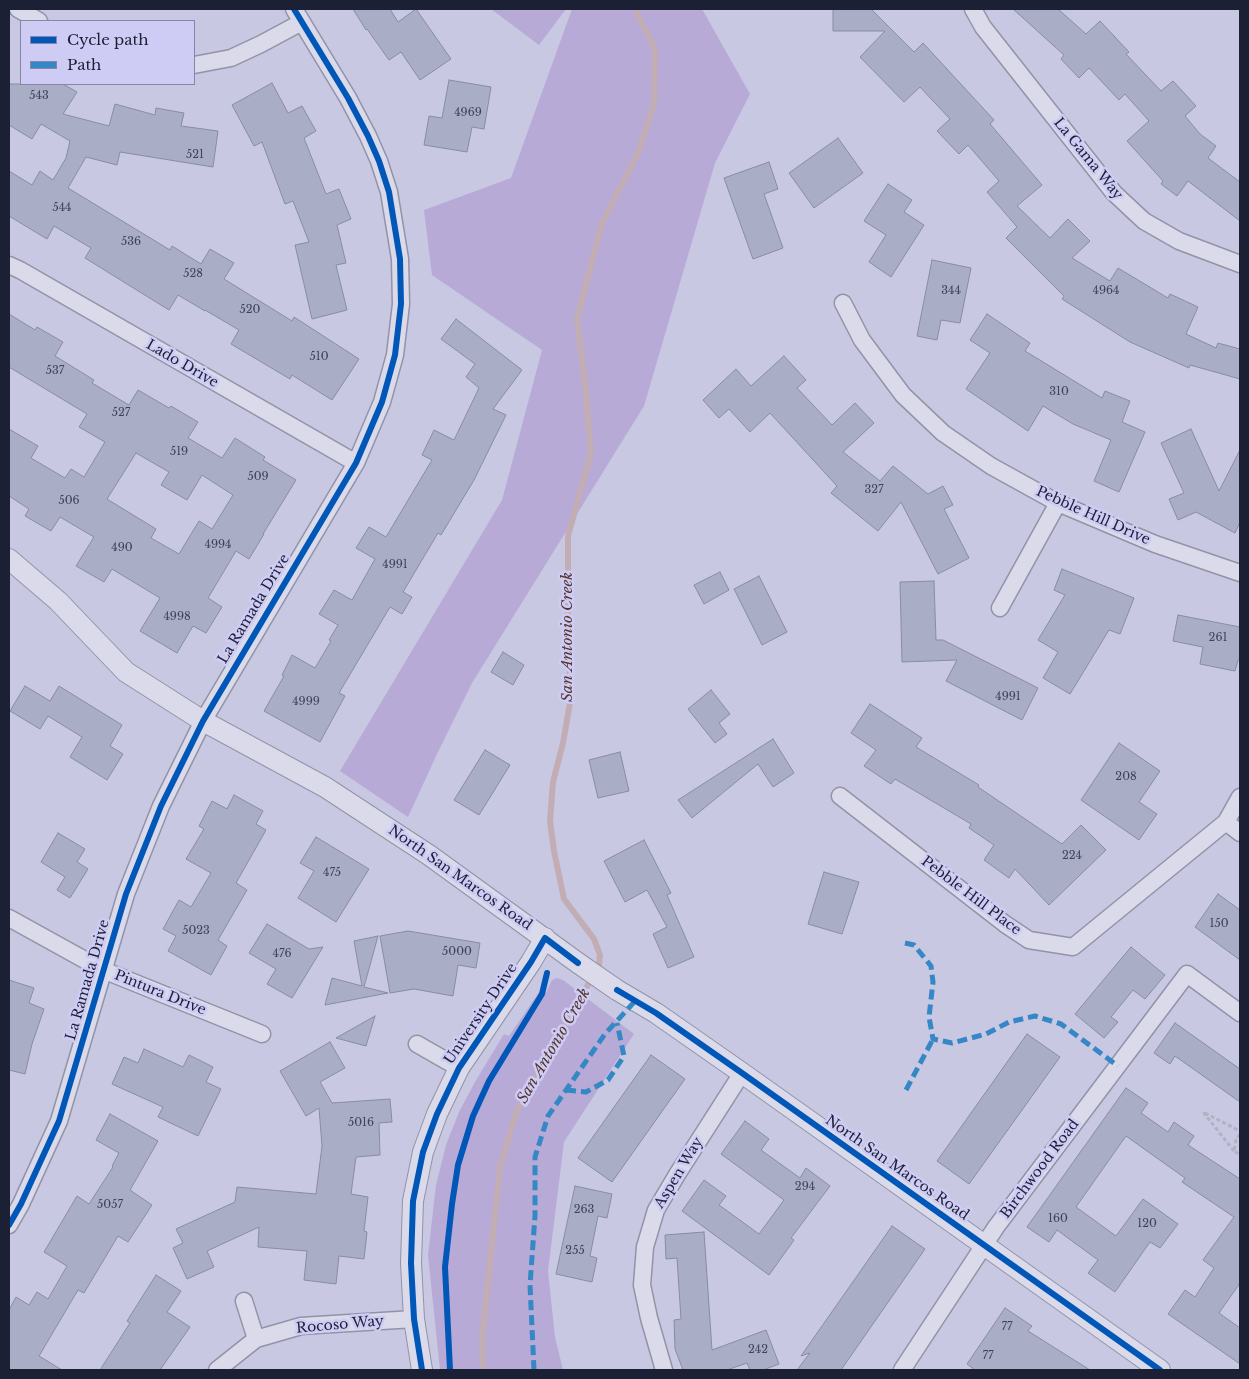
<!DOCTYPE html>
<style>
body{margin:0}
#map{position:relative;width:1249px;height:1379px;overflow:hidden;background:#c8c8e3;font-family:"Libre Baskerville",serif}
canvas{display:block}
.frame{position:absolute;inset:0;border:10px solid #1b2034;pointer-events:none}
.legend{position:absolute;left:20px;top:20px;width:175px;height:65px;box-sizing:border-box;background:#ceccf5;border:1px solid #8687a8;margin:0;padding:6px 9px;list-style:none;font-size:15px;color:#1b2034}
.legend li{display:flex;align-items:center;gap:10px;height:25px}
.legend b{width:25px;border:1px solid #8687a8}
</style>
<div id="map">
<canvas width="1249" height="1379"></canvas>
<div class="frame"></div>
<ul class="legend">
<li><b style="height:6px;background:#0057b8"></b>Cycle path</li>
<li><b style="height:6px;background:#3687c5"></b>Path</li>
</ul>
</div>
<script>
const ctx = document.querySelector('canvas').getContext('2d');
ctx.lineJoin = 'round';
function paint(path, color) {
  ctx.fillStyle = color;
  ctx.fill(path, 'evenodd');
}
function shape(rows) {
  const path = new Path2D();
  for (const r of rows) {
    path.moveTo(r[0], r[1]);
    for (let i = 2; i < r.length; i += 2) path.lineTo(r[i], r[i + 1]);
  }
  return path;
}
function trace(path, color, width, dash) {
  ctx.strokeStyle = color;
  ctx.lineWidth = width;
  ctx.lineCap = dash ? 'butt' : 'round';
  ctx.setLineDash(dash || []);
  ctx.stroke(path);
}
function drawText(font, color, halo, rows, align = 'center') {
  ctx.font = font + ' "Libre Baskerville",serif';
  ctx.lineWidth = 5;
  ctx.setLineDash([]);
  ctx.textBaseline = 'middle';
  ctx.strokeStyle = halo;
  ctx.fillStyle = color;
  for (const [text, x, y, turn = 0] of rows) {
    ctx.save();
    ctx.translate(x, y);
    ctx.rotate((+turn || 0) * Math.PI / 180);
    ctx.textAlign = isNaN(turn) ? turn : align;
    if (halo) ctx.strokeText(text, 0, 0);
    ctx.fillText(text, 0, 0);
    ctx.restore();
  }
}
const green = shape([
 [491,9,566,9,539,45],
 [572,9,702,9,750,94,715,163,644,406,472,683,437,754,408,817,340,771,502,500,542,350,432,275,424,210,511,178],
 [557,978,563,980,634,1034,564,1142,548,1271,555,1337,563,1370,440,1370,428,1255,436,1185,446,1145,459,1112,475,1082,504,1034,509,1036,539,992,546,993,552,980]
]);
const stream = shape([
 [483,1370,482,1339,500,1167,516,1113,599,965,600,955,594,939,564,899,554,851,550,821,553,782,563,743,571,697,568,629,568,536,591,453,585,383,577,319,602,223,638,153,654,104,655,49,635,9]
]);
const building = shape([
 [353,9,390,9,398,22,416,9,451,59,420,80,401,52,389,60,367,29,366,30,353,9],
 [833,9,871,9,914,52,923,43,994,120,990,124,1042,185,1017,206,1050,238,1068,219,1090,241,1072,258,1110,281,1118,268,1168,298,1170,294,1198,307,1186,334,1216,348,1218,343,1240,349,1240,379,1190,365,1189,368,1130,342,1062,299,1064,296,1006,238,1017,227,987,192,999,181,968,145,959,154,937,131,950,119,920,87,904,102,860,57,885,31,833,31,833,9],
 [1013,9,1058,9,1086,34,1100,21,1129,52,1126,54,1161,91,1173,81,1196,106,1185,116,1200,134,1216,146,1208,158,1240,182,1240,221,1188,181,1177,196,1161,184,1163,181,1127,141,1149,121,1125,94,1119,100,1089,68,1079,78,1061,59,1064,55,1013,9],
 [449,80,491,87,484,129,472,127,467,152,424,145,429,116,442,118,449,80],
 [272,83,288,113,302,106,316,131,304,138,326,194,339,189,351,219,337,225,346,263,336,265,347,310,312,319,295,245,309,242,293,201,285,204,262,142,254,146,232,105,272,83],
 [9,84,63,84,77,92,63,114,109,126,115,104,155,115,156,108,184,113,181,126,218,131,213,167,120,152,117,165,86,157,68,188,170,250,172,246,201,264,210,249,234,263,224,279,292,321,294,317,359,359,332,400,292,375,290,379,231,344,239,330,205,310,205,311,178,295,169,310,85,258,91,248,54,226,47,239,9,216,9,171,32,185,40,171,53,180,66,158,70,141,41,124,32,139,9,125,9,84],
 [838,138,863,173,814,208,789,173,838,138],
 [769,162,778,189,764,194,783,248,753,259,724,178,769,162],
 [888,184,912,200,904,212,924,225,891,277,869,262,886,235,864,221,888,184],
 [932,260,971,268,960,323,941,320,937,340,917,336,932,260],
 [9,314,35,330,37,327,63,342,55,356,94,380,92,383,129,405,138,390,169,408,171,406,198,422,188,438,222,458,235,438,265,457,263,460,296,480,263,534,264,534,249,559,236,551,208,598,222,607,206,633,193,626,177,653,140,631,160,598,112,569,104,582,76,566,94,537,60,517,51,531,25,516,29,509,9,496,9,429,38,446,31,458,65,478,71,469,84,477,105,442,79,427,87,414,9,367,9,314],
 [136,453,169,472,161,485,187,500,202,475,233,495,212,529,199,521,179,554,151,538,156,529,107,499,136,453],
 [987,314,1030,343,1025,351,1102,398,1105,391,1130,401,1122,422,1145,432,1119,492,1094,481,1111,440,1073,424,1043,406,1028,431,966,389,990,353,970,340,987,314],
 [456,319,522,370,493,409,506,415,474,480,441,535,438,533,403,592,412,597,402,614,390,607,339,693,345,696,320,742,264,711,284,676,282,675,292,655,315,668,331,641,329,640,338,625,319,614,334,590,352,600,375,559,356,548,369,527,386,537,432,460,422,455,434,430,454,440,479,388,466,377,475,364,441,339,456,319],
 [784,356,806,380,797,388,832,425,855,403,874,423,843,452,880,481,893,466,928,494,943,486,953,505,944,509,969,558,938,574,901,502,878,531,831,493,837,486,770,413,750,432,729,409,719,418,703,400,736,369,751,386,784,356],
 [1191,429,1219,491,1240,450,1240,522,1235,533,1196,512,1178,520,1169,499,1184,493,1161,443,1191,429],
 [1062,569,1134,598,1120,634,1109,630,1070,694,1043,678,1058,652,1038,640,1065,595,1054,590,1062,569],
 [720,572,729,590,704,604,694,585,720,572],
 [759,576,787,632,762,645,734,589,759,576],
 [934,581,936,640,943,640,1038,688,1022,720,946,681,957,660,902,662,900,582,934,581],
 [1178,615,1240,627,1240,660,1238,660,1235,671,1200,664,1203,647,1173,641,1178,615],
 [503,652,524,665,513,685,491,672,503,652],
 [25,686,50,701,59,686,122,725,110,746,123,754,107,780,70,757,82,737,48,716,40,729,10,711,25,686],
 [711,690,730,714,719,723,727,734,715,743,688,709,711,690],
 [870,704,922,738,916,747,979,785,978,787,1062,844,1081,825,1106,850,1049,905,1015,869,1009,878,984,860,994,845,969,828,971,824,895,779,891,784,864,766,876,750,851,733,870,704],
 [773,739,794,773,773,787,758,764,692,818,678,800,773,739],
 [1119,743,1160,771,1139,802,1157,814,1139,840,1081,800,1119,743],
 [485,750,510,765,479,815,454,800,485,750],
 [620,752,629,791,598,798,589,760,620,752],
 [234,795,263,811,256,824,266,830,236,883,247,890,218,940,227,946,211,975,168,951,176,936,163,929,179,900,191,907,211,873,186,859,204,829,199,826,212,801,227,809,234,795],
 [58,833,85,849,77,862,88,869,70,898,57,890,65,877,41,862,58,833],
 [316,837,369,869,336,922,298,898,314,871,300,863,316,837],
 [644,840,671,893,667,895,694,957,668,968,653,934,667,927,647,890,625,902,604,861,644,840],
 [824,872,859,882,842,934,808,924,824,872],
 [1218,894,1240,910,1240,960,1195,927,1218,894],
 [267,924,309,949,323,947,292,998,267,984,276,969,249,953,267,924],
 [408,931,480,943,476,968,458,965,453,996,414,989,390,993,380,936,408,931],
 [378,936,364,987,388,993,325,1005,332,978,362,986,354,941,378,936],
 [1131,947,1165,975,1145,999,1133,990,1111,1017,1118,1022,1104,1038,1075,1014,1131,947],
 [9,980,34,988,29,1003,44,1009,32,1044,25,1074,9,1070,9,980],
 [375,1016,366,1046,336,1038,375,1016],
 [1175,1023,1240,1069,1240,1102,1175,1056,1170,1064,1154,1053,1175,1023],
 [1027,1034,1060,1057,969,1184,937,1161,1027,1034],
 [330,1042,345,1068,320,1082,332,1103,390,1099,392,1122,379,1123,380,1155,356,1157,351,1194,368,1197,364,1231,367,1232,364,1259,339,1256,336,1284,304,1280,307,1251,258,1247,259,1227,207,1251,214,1267,187,1279,173,1248,183,1243,176,1229,235,1202,237,1187,316,1194,322,1146,319,1108,306,1116,280,1071,330,1042],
 [144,1049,183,1067,189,1055,213,1067,206,1082,221,1089,198,1136,158,1117,163,1107,112,1084,124,1057,138,1063,144,1049],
 [651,1055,685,1079,612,1182,578,1158,651,1055],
 [1126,1088,1148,1103,1141,1113,1168,1132,1174,1122,1194,1136,1188,1145,1240,1179,1240,1283,1219,1313,1240,1328,1240,1364,1168,1314,1185,1290,1195,1297,1214,1268,1203,1260,1234,1217,1182,1182,1185,1178,1126,1136,1076,1207,1116,1236,1143,1199,1178,1224,1160,1248,1150,1242,1115,1292,1088,1273,1098,1260,1057,1230,1049,1242,1027,1227,1126,1088],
 [110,1114,158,1141,130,1190,152,1205,128,1242,118,1236,84,1293,78,1290,39,1356,62,1370,9,1370,9,1310,16,1297,29,1305,37,1292,48,1299,67,1266,44,1252,77,1196,89,1204,113,1167,112,1166,119,1153,96,1140,110,1114],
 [745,1121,769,1139,761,1150,800,1178,806,1168,830,1186,791,1238,794,1240,769,1275,682,1211,704,1180,726,1196,719,1205,759,1234,784,1200,721,1154,745,1121],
 [575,1186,612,1194,607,1218,598,1216,590,1256,597,1258,592,1282,556,1274,575,1186],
 [892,1226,925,1249,841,1370,797,1370,810,1353,801,1356,892,1226],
 [704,1232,712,1350,766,1330,779,1364,763,1370,750,1370,747,1363,727,1370,683,1370,675,1349,674,1320,681,1319,677,1258,666,1259,665,1235,704,1232],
 [156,1275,181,1291,167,1312,190,1327,160,1370,100,1370,130,1323,127,1321,156,1275],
 [1005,1308,1032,1326,1028,1331,1090,1370,975,1370,967,1364,1005,1308]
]);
const path = shape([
 [1240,1134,1236,1140,1234,1151,1240,1155],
 [1234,1151,1203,1112,1240,1131]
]);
const minor = shape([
 [18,9,39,21],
 [973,9,983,27,1114,193,1144,221,1179,241,1240,264],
 [194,65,231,58,261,44,302,22],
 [9,265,20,270,356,463],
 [843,303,862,340,903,395,943,433,991,466,1058,503,1155,544,1240,573],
 [1000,608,1058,503],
 [840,796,1005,924,1029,940,1073,947,1226,822,1240,797],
 [1226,822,1240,833],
 [9,918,103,970,262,1034],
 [417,1044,459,1068],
 [9,1225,21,1204,59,1121,126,894,161,806,203,721,356,463,382,402,395,355,401,304,400,259,389,192,379,161,368,136,348,98,294,9],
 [244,1301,256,1339],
 [217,1370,256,1339,301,1326,414,1319],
 [664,1370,649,1318,642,1285,645,1247,656,1210,678,1173,742,1073],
 [902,1370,996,1227,1187,974,1240,1013]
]);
const tertiary = shape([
 [9,559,58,601,126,672,203,721,325,787,429,855,578,963,617,990,656,1013,742,1073,1160,1370],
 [422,1370,414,1319,411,1263,413,1201,423,1152,437,1114,459,1068,531,962,545,938]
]);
const quiet = shape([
 [905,943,914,945,931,966,933,982,929,1017,933,1039,952,1043,986,1034,1009,1022,1035,1016,1061,1024,1118,1066],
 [566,1090,586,1092,608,1080,624,1056,617,1023],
 [906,1090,933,1039],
 [534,1370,530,1285,535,1216,535,1157,548,1116,605,1034,636,1000]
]);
const cycleway = shape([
 [617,990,656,1013,742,1073,1160,1370],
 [9,1225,21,1204,59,1121,126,894,161,806,203,721,356,463,382,402,395,355,401,304,400,259,389,192,379,161,368,136,348,98,294,9],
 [422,1370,414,1319,411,1263,413,1201,423,1152,437,1114,459,1068,531,962,545,938,578,963],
 [450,1370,445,1267,452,1204,458,1165,473,1116,489,1081,542,994,547,973]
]);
const numberNames = [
 ["543",39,96],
 ["4969",468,113],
 ["521",195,155],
 ["544",62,208],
 ["536",131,242],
 ["528",193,274],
 ["344",951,291],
 ["4964",1106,291],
 ["520",250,310],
 ["510",319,357],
 ["537",55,371],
 ["310",1059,392],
 ["527",121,413],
 ["519",179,452],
 ["509",258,477],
 ["327",874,490],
 ["506",69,501],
 ["4994",218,545],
 ["490",122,548],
 ["4991",395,565],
 ["4998",177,617],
 ["261",1218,638],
 ["4991",1008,697],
 ["4999",306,702],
 ["208",1126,777],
 ["224",1072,856],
 ["475",332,873],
 ["150",1219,924],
 ["5023",196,931],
 ["5000",457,952],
 ["476",282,954],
 ["5016",361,1123],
 ["294",805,1187],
 ["5057",110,1205],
 ["263",584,1210],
 ["160",1058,1219],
 ["120",1147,1224],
 ["255",575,1251],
 ["77",1007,1327],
 ["242",758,1350],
 ["77",988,1356]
];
const streetNames = [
 ["La Gama Way",1088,159,51],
 ["Lado Drive",182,364,30],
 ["Pebble Hill Drive",1093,516,24],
 ["La Ramada Drive",254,609,-59],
 ["North San Marcos Road",460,878,35],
 ["Pebble Hill Place",971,896,37],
 ["La Ramada Drive",88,980,-74],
 ["Pintura Drive",160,993,22],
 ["University Drive",481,1014,-56],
 ["North San Marcos Road",897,1168,35],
 ["Birchwood Road",1040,1169,-53],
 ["Aspen Way",679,1173,-59],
 ["Rocoso Way",340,1325,-5]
];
const waterNames = [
 ["San Antonio Creek",568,637,-90],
 ["San Antonio Creek",554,1046,-60]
];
paint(green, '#b8aad6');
trace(stream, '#c2adb4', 6);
paint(building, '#a9adc6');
trace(building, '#888ca2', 1);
trace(minor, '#9293a7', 19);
trace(tertiary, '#9293a7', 22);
trace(path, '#b2b2c3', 3, [4, 2.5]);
trace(minor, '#dadaea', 16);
trace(tertiary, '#dadaea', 20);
trace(quiet, '#3687c5', 5, [10, 5]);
trace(cycleway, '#0057b8', 6);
drawText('11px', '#3e4358', null, numberNames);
drawText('14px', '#1b2034', '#ceccf5', streetNames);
drawText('italic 15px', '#54352a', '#ceccf5', waterNames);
</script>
